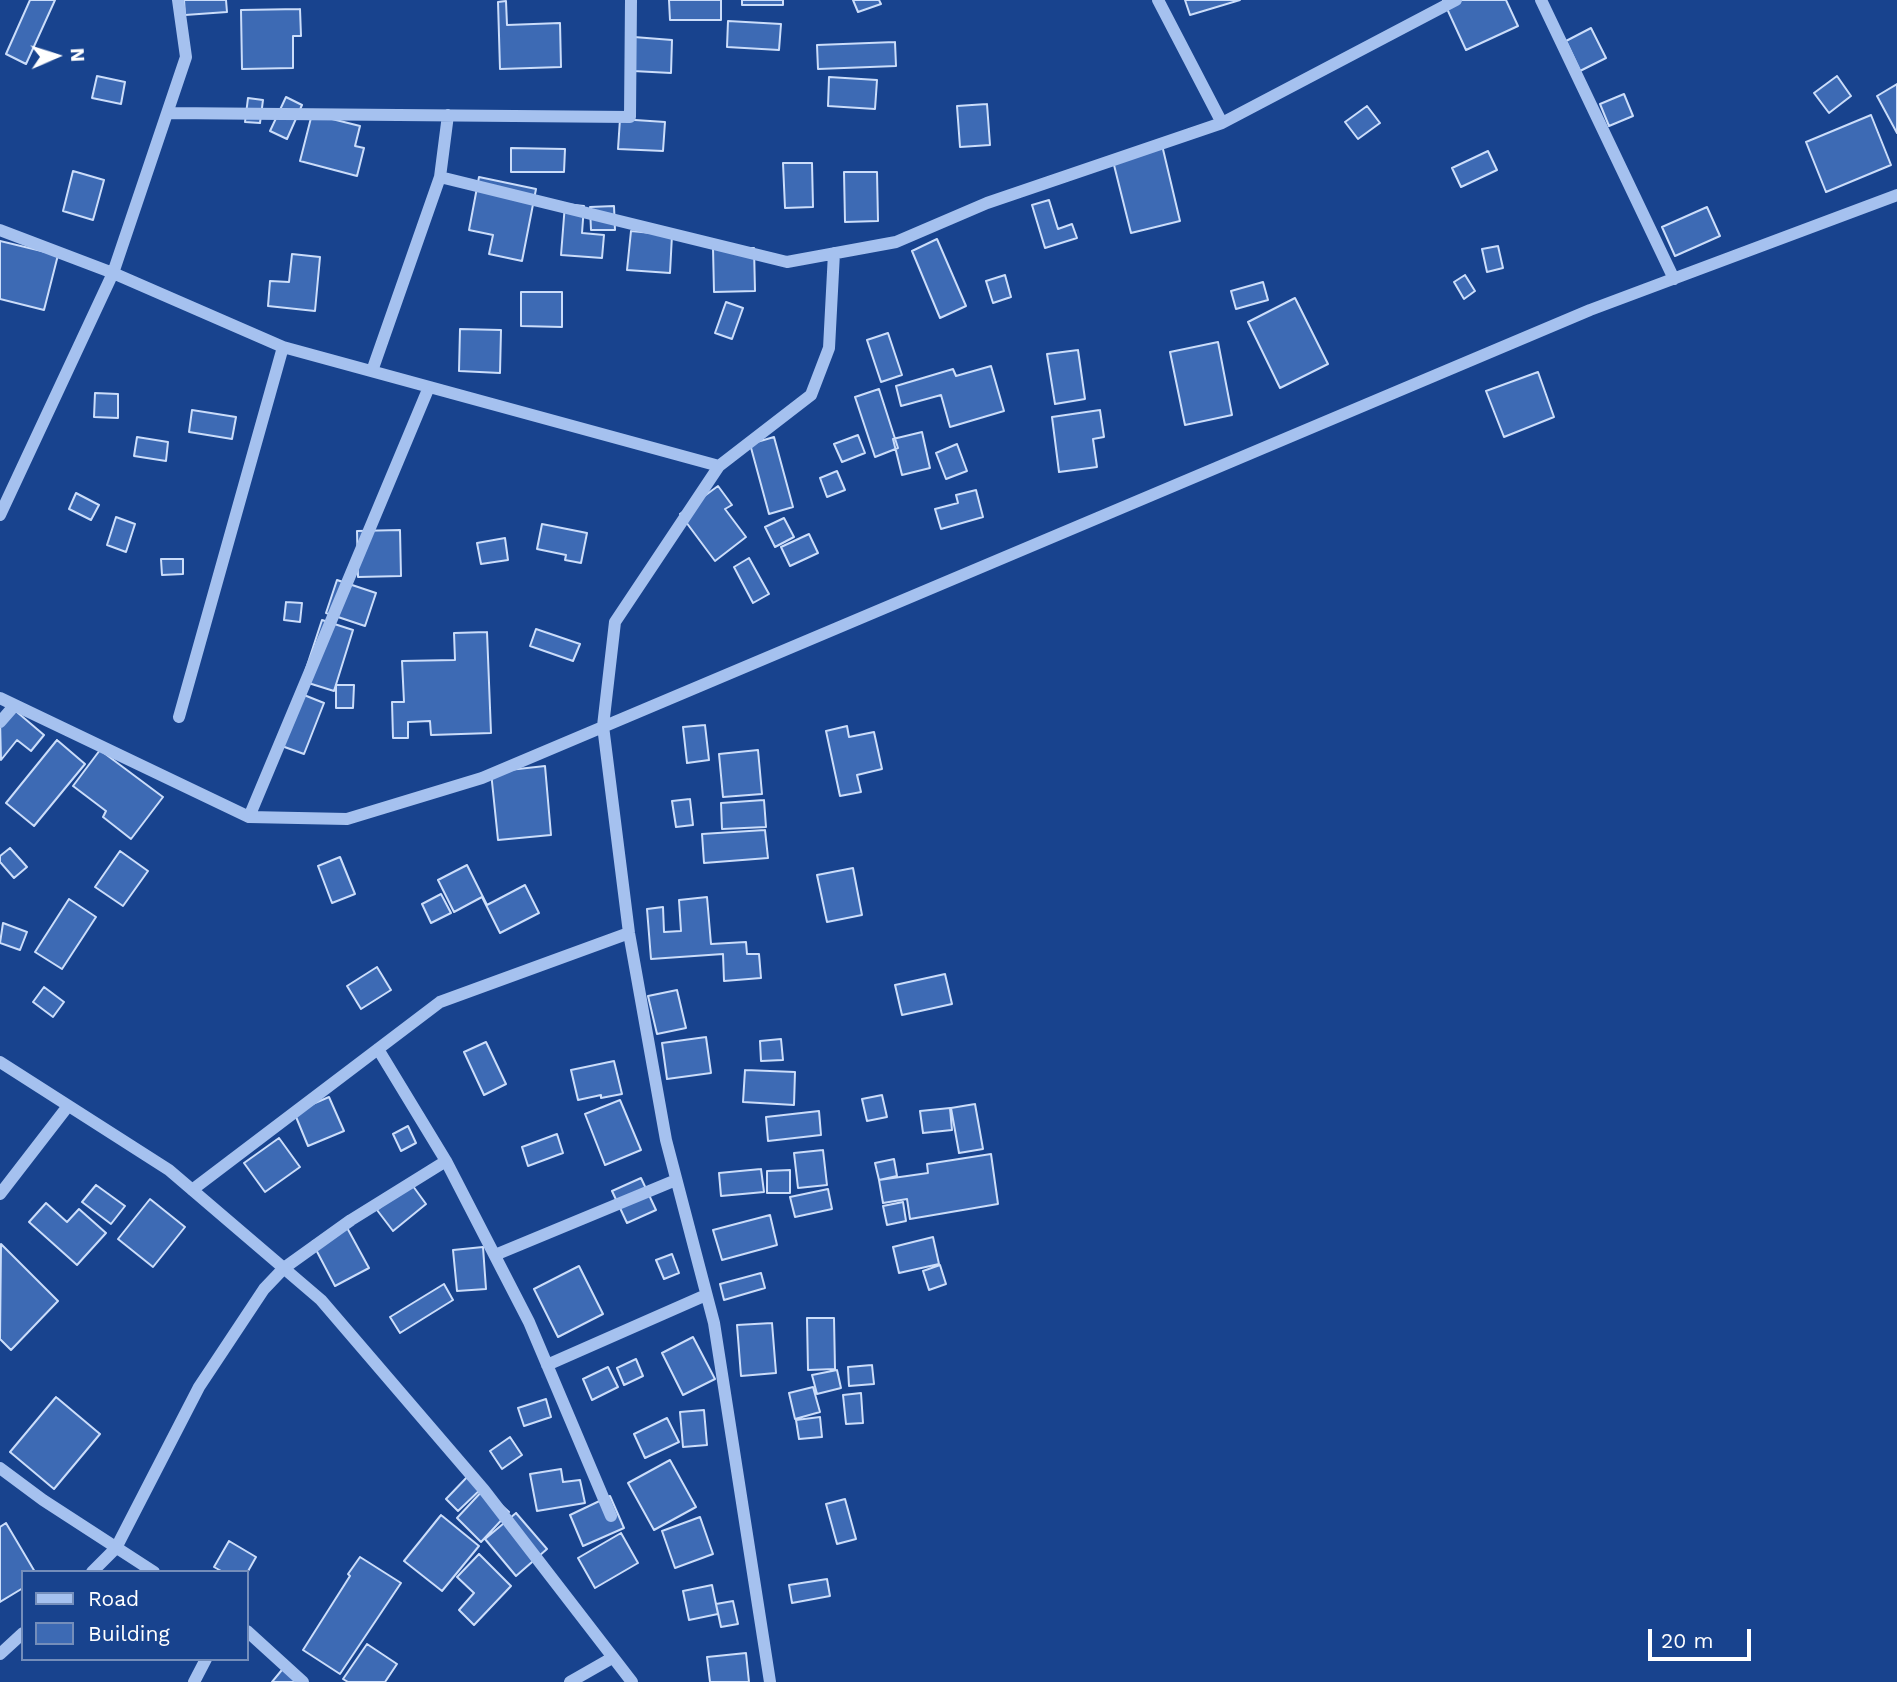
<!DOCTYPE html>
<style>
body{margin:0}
#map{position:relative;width:1897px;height:1682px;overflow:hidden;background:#18438e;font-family:"Work Sans",sans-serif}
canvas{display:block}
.legend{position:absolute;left:21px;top:1570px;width:228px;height:91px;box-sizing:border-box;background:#18438e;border:2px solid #748ebb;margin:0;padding:9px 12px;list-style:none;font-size:21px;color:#fff}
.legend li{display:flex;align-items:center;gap:14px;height:35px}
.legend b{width:35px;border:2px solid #748ebb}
.north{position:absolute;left:21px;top:21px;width:70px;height:70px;-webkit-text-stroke:5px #18438e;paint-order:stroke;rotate:87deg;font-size:19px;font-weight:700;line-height:28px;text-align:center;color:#fff}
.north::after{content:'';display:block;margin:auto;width:24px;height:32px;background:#fff;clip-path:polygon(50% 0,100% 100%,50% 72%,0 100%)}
.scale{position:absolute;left:1648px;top:1629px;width:103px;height:32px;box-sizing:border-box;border:4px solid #fff;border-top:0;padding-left:9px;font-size:21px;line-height:24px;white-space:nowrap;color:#fff;-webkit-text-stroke:5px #18438e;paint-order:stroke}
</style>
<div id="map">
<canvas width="1897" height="1682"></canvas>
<ul class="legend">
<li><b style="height:9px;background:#a5c1ef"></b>Road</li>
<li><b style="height:19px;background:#3d6ab4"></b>Building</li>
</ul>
<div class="north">N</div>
<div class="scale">20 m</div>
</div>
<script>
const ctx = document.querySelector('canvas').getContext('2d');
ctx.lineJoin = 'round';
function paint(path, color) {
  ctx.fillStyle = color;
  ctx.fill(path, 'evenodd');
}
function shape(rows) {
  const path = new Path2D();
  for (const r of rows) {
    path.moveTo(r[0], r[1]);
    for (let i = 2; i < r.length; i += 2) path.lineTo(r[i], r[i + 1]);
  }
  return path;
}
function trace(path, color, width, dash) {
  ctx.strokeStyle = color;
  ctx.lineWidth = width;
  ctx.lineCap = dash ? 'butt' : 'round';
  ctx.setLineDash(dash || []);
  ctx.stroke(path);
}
const building = shape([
 [30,0,55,0,26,64,6,54,30,0],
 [184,0,226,0,227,12,185,15,184,0],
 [669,0,721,0,721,20,670,20,669,0],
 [742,0,783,0,783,5,742,5,742,0],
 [853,0,879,0,881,4,858,12,853,0],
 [1185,0,1240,0,1190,15,1185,0],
 [1443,0,1506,0,1518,26,1466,50,1443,0],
 [506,1,507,25,560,23,561,67,500,69,498,2,506,1],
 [300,9,301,36,293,36,293,68,242,69,241,10,300,9],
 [728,21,781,24,779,50,727,47,728,21],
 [1591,28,1606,58,1580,71,1566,41,1591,28],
 [634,37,672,40,671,73,633,71,634,37],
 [895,42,896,66,818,69,817,45,895,42],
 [97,76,125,82,121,104,92,98,97,76],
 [1837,76,1851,96,1829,113,1814,93,1837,76],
 [829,77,877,80,875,109,828,106,829,77],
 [1897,84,1897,133,1877,96,1897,84],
 [1624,94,1633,116,1609,126,1600,104,1624,94],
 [286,97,302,105,287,139,270,131,286,97],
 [248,98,263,100,260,123,245,122,248,98],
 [987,104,990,145,960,147,957,106,987,104],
 [1367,106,1380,123,1358,139,1345,122,1367,106],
 [312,114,360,126,355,146,364,148,357,176,300,161,312,114],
 [1871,115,1891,165,1826,192,1806,142,1871,115],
 [620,119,665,122,663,151,618,149,620,119],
 [1162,145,1180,221,1131,233,1112,157,1162,145],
 [511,148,565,149,564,172,511,172,511,148],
 [1488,151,1497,170,1461,187,1452,168,1488,151],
 [783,163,812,163,813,207,785,208,783,163],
 [73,171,104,180,93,220,63,211,73,171],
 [844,172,877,172,878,221,845,222,844,172],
 [479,177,536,189,522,261,489,254,493,235,469,230,479,177],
 [1049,200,1058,229,1072,224,1077,238,1045,248,1032,205,1049,200],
 [565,204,584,206,582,233,604,235,602,258,561,255,565,204],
 [614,206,615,230,591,230,590,207,614,206],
 [1707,207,1720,236,1675,256,1662,227,1707,207],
 [631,231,672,235,670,273,627,270,631,231],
 [937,239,966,306,940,318,912,251,937,239],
 [0,241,58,255,44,310,0,299,0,241],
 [1498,246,1503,268,1487,272,1482,249,1498,246],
 [713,248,754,248,755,291,714,292,713,248],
 [292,254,320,257,315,311,268,306,270,281,289,282,292,254],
 [1005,275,1011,297,993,303,986,281,1005,275],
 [1465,275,1475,291,1464,299,1454,282,1465,275],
 [1263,282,1268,300,1236,309,1231,291,1263,282],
 [521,292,562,292,562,327,521,326,521,292],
 [1295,298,1328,364,1280,388,1248,322,1295,298],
 [726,302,743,308,732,339,715,333,726,302],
 [460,329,501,330,500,373,459,371,460,329],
 [888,333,902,375,881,382,867,340,888,333],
 [1218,342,1232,415,1185,425,1170,352,1218,342],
 [1078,350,1085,399,1055,404,1047,354,1078,350],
 [991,366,1004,411,950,427,941,395,901,406,896,386,953,369,956,376,991,366],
 [1538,372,1554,417,1504,437,1486,391,1538,372],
 [879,389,898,448,875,457,855,397,879,389],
 [95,393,118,394,118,418,94,417,95,393],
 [192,410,236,417,232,439,189,432,192,410],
 [1100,410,1104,437,1093,439,1097,467,1059,472,1052,417,1100,410],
 [922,432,930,468,902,475,893,439,922,432],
 [858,435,865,453,842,462,834,444,858,435],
 [137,437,168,442,166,461,134,456,137,437],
 [774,437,793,507,769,514,750,444,774,437],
 [957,444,967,471,946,479,936,453,957,444],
 [837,471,845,490,827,497,820,478,837,471],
 [718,486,732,505,725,509,746,537,715,561,680,514,718,486],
 [976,490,983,517,941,529,935,509,958,503,956,495,976,490],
 [76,493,99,505,91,520,69,509,76,493],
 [116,517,135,524,126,552,107,545,116,517],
 [784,518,794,537,775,547,765,527,784,518],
 [542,524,587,533,581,563,565,560,566,555,537,549,542,524],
 [400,530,401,576,358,577,357,531,400,530],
 [809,534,818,553,790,566,781,547,809,534],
 [505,538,508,560,481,564,477,543,505,538],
 [749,558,769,594,753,603,734,567,749,558],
 [161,559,183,559,183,574,162,575,161,559],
 [337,580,376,593,365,626,326,613,337,580],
 [286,602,302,603,300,622,284,620,286,602],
 [322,620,353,630,334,691,302,681,322,620],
 [536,629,580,644,573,661,530,646,536,629],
 [487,632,491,733,431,735,430,721,408,722,408,738,393,738,392,702,404,702,402,661,455,660,454,633,487,632],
 [336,685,354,685,353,708,336,708,336,685],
 [299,693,324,703,304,754,279,745,299,693],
 [11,707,44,735,31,751,17,740,1,760,0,720,11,707],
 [705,725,709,760,687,763,683,727,705,725],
 [847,726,849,737,874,732,882,769,857,775,861,792,840,796,826,731,847,726],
 [57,740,85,764,34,826,6,803,57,740],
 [100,750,163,797,131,839,103,817,106,811,73,786,100,750],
 [758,750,762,794,723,797,719,754,758,750],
 [545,766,551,835,498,840,491,772,545,766],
 [690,799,693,825,676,827,672,801,690,799],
 [764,800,766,827,722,829,721,803,764,800],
 [765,830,768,858,704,863,702,834,765,830],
 [10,848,27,867,14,878,0,862,0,856,10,848],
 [120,851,148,871,123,906,95,887,120,851],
 [340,857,355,894,332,903,318,866,340,857],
 [467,865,487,905,525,885,539,913,500,933,482,897,454,912,438,880,467,865],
 [853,868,862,915,827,922,817,875,853,868],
 [441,894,451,913,431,923,422,904,441,894],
 [707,897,711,944,746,942,747,954,759,954,761,978,724,981,723,954,651,959,647,909,663,907,664,932,681,931,679,900,707,897],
 [69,899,96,917,62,969,35,952,69,899],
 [3,923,27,932,20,950,0,943,3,923],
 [377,967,391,990,361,1009,347,986,377,967],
 [945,974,952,1004,902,1015,895,985,945,974],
 [44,987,64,1002,53,1017,33,1002,44,987],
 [677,990,686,1028,657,1034,648,996,677,990],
 [706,1037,711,1073,667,1079,662,1043,706,1037],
 [781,1039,783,1060,761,1061,760,1041,781,1039],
 [486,1042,506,1084,484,1095,464,1052,486,1042],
 [614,1061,622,1094,601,1098,601,1095,578,1100,571,1070,614,1061],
 [745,1070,795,1072,794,1105,743,1102,745,1070],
 [882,1095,887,1117,867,1121,862,1099,882,1095],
 [329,1097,344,1131,308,1146,294,1112,329,1097],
 [620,1100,641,1150,605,1165,585,1114,620,1100],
 [975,1104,983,1149,959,1153,951,1108,975,1104],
 [950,1108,952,1130,923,1133,920,1111,950,1108],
 [819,1111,821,1135,768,1141,766,1117,819,1111],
 [408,1126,416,1143,401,1151,393,1134,408,1126],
 [557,1134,563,1153,528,1166,522,1147,557,1134],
 [279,1138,300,1167,265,1192,244,1163,279,1138],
 [823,1150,827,1185,798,1188,794,1153,823,1150],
 [991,1154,998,1204,910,1219,907,1199,883,1203,879,1180,928,1173,927,1164,991,1154],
 [894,1159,897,1176,879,1180,875,1163,894,1159],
 [761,1169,764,1192,721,1196,719,1173,761,1169],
 [790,1170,790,1193,767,1193,767,1171,790,1170],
 [641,1178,656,1210,627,1223,612,1191,641,1178],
 [410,1182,426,1204,393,1231,377,1210,410,1182],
 [96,1185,125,1206,111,1224,82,1202,96,1185],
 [828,1189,832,1209,795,1217,790,1197,828,1189],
 [150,1199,185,1227,153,1267,118,1239,150,1199],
 [903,1202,906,1221,887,1225,883,1206,903,1202],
 [46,1203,67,1222,79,1209,106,1233,77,1265,29,1222,46,1203],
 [770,1215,777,1245,722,1260,713,1230,770,1215],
 [345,1224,369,1268,335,1286,312,1242,345,1224],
 [933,1237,939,1264,899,1273,893,1247,933,1237],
 [1,1244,58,1301,11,1350,0,1339,1,1244],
 [483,1247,486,1289,457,1291,453,1250,483,1247],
 [672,1254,679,1273,664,1279,656,1260,672,1254],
 [940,1265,946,1284,929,1290,923,1271,940,1265],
 [579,1266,603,1314,558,1337,534,1289,579,1266],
 [761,1273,765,1288,724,1300,720,1284,761,1273],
 [444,1284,453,1300,400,1333,390,1317,444,1284],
 [807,1318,834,1318,835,1369,808,1370,807,1318],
 [772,1323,776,1373,741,1376,737,1325,772,1323],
 [693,1337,715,1379,683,1395,662,1353,693,1337],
 [636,1359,643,1376,624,1385,617,1368,636,1359],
 [872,1365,874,1384,849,1386,848,1367,872,1365],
 [608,1367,618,1387,592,1400,583,1379,608,1367],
 [837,1370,841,1388,817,1394,812,1375,837,1370],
 [813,1387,820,1412,795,1419,789,1393,813,1387],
 [861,1393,863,1423,846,1424,843,1395,861,1393],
 [56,1397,100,1434,54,1489,10,1452,56,1397],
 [546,1399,551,1417,524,1426,518,1408,546,1399],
 [704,1410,707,1445,683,1447,680,1412,704,1410],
 [820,1417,822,1437,799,1439,796,1420,820,1417],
 [667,1418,679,1442,645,1458,634,1434,667,1418],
 [510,1437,522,1455,502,1469,490,1451,510,1437],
 [670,1460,696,1507,654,1530,628,1483,670,1460],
 [561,1469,563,1482,580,1480,585,1503,537,1511,530,1474,561,1469],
 [470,1474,483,1487,458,1511,446,1499,470,1474],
 [484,1489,509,1512,481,1542,457,1518,484,1489],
 [610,1496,624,1528,583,1546,570,1515,610,1496],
 [845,1499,856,1539,837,1544,826,1504,845,1499],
 [516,1513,547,1549,516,1576,485,1539,516,1513],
 [441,1515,479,1546,442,1591,404,1561,441,1515],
 [700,1517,713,1554,675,1568,662,1531,700,1517],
 [6,1523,35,1572,23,1572,23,1588,0,1602,0,1527,6,1523],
 [621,1533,638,1563,595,1588,578,1558,621,1533],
 [229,1541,256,1557,247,1573,223,1572,214,1567,229,1541],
 [479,1554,511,1586,474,1625,459,1610,474,1593,457,1577,479,1554],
 [360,1557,401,1583,340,1674,303,1650,350,1576,348,1574,360,1557],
 [827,1579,830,1596,792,1603,789,1585,827,1579],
 [712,1585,718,1614,689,1620,683,1591,712,1585],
 [733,1601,738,1624,721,1627,716,1604,733,1601],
 [367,1644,397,1664,385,1682,348,1682,343,1679,367,1644],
 [746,1653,749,1682,710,1682,707,1657,746,1653],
 [286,1665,306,1682,272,1682,286,1665]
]);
const minor = shape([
 [1158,0,1222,123],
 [1541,0,1674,279],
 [167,113,630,117,631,0],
 [440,177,787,262,896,242,987,203,1222,123,1456,0],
 [0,230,113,273,283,347,719,466],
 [372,371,440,177,448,115],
 [0,515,113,273,186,57,178,0],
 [0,698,249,817,347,819,482,778,1590,310,1897,195],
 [179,717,283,347],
 [0,722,14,706],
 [249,817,429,387],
 [378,1049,446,1161,529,1322,611,1516],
 [0,1062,169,1170,321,1300,484,1490,632,1682],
 [192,1190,440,1002,629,933],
 [0,1194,68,1106],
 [495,1255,676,1180],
 [547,1365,706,1295],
 [0,1468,43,1500,154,1572],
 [92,1572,116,1548,199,1387,264,1289,284,1268,351,1220,446,1161],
 [247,1631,303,1682],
 [0,1654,23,1633],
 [194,1682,206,1659],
 [570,1682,612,1658],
 [770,1682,714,1323,666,1140,629,933,603,726,615,622,719,466,811,395,829,348,834,253]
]);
paint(building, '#3d6ab4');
trace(building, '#cbddfa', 2);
trace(minor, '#a5c1ef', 12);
</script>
